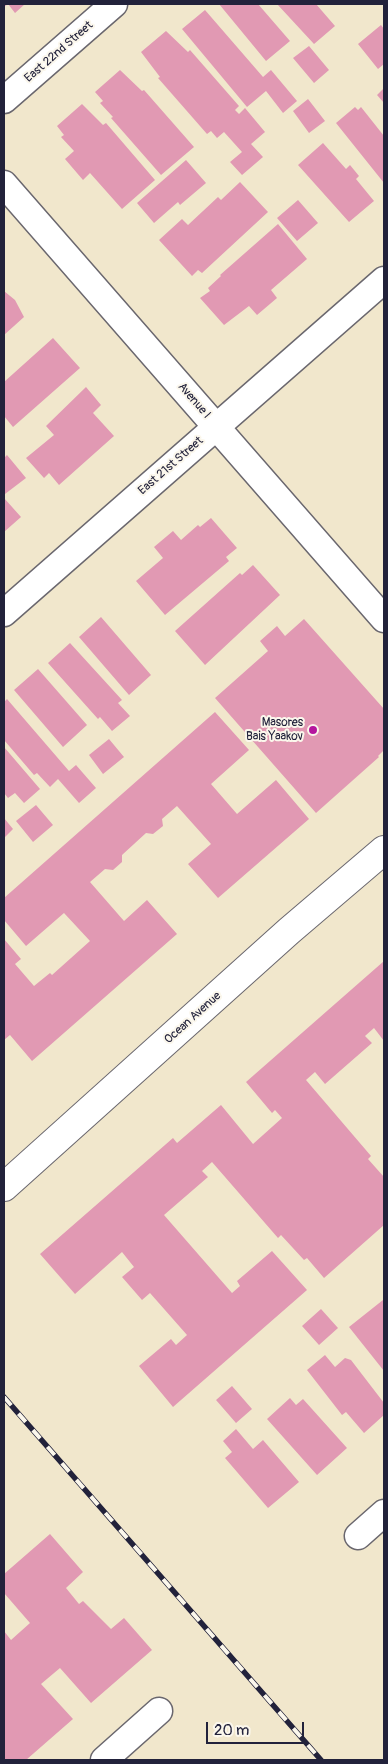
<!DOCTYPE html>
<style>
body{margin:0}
#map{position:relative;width:388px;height:1764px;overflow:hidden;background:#f1e7cc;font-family:Pangolin,sans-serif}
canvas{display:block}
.frame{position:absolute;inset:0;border:5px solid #22223b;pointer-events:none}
.scale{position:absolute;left:206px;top:1722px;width:98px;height:22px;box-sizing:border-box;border:2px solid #22223b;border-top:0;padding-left:6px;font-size:15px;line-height:18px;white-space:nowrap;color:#22223b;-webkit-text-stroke:4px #fbf7ec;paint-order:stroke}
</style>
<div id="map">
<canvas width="388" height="1764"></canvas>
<div class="frame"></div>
<div class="scale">20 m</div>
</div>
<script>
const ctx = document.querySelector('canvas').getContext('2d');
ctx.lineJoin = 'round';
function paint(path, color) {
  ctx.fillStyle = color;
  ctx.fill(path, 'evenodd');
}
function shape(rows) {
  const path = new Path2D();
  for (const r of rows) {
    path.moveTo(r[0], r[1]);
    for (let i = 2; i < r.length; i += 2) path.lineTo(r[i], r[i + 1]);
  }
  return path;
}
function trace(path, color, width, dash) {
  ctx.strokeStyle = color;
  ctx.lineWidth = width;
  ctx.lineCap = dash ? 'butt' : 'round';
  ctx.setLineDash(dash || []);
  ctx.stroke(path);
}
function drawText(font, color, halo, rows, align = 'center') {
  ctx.font = font + ' Pangolin,sans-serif';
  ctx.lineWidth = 4;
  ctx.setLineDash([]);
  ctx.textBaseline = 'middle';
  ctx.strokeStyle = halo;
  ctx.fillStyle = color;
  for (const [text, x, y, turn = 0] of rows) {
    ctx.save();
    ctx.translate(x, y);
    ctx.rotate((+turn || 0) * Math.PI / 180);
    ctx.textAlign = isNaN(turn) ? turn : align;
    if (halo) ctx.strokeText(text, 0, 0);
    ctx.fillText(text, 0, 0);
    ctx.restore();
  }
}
const building = shape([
 [4,4,25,4,15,13,8,4,4,7],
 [219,4,258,4,290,41,266,61],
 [277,4,316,4,335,26,314,44],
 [205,10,263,77,271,70,297,101,283,113,266,91,247,107,182,29],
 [381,25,384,29,384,64,378,69,358,44],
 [166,31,188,52,190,50,239,106,235,110,239,114,245,108,265,132,251,144,263,157,242,175,230,162,242,152,224,132,217,138,211,131,207,134,158,78,160,77,141,52],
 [309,46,329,70,314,83,293,58],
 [120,70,142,91,144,90,194,147,161,175,111,118,113,117,100,103,103,101,95,92],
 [384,88,384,103,377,95],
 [308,99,325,121,309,133,293,111],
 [82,104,103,125,106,123,155,180,122,209,90,173,83,180,65,159,74,151,61,137,64,135,57,126],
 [355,107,358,110,361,107,384,136,384,183,336,123],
 [323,143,346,169,350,165,359,176,356,179,374,201,349,222,298,165],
 [186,160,206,183,180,205,178,202,154,223,137,203],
 [240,182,268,212,202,273,198,270,192,276,159,240,182,219,188,225,218,197,221,200],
 [298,200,318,223,297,241,277,218],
 [278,224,307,259,271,290,277,298,257,315,249,306,224,325,200,298,210,291,208,288,221,276,220,275],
 [4,291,15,300,24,317,4,335],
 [53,338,80,368,13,427,4,416,4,382],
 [86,387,101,405,93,413,114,436,59,485,49,473,44,478,26,458,54,435,46,426],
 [7,455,26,478,5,494,4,458],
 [4,498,21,517,4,532],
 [211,518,237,548,226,557,229,561,165,615,136,581,163,558,154,547,173,531,181,540,198,525,200,527],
 [253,565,280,595,205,665,175,631,240,573,242,575],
 [101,617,151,675,129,695,79,637],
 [304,619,384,709,384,750,378,756,379,757,316,813,215,698,268,651,260,641,277,626,285,636],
 [70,643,122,700,118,703,130,716,112,731,100,717,98,719,48,663],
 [38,669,87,725,63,747,14,690],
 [7,699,69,771,76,765,96,788,79,803,58,779,50,787,37,773,34,775,4,740,4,702],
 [215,712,249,750,211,784,237,814,276,780,309,819,218,898,188,864,211,844,177,806,162,819,163,826,153,834,146,833,122,855,122,862,113,870,105,869,90,882,124,921,147,900,177,934,32,1061,10,1035,4,1040,4,939,21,959,15,964,34,986,50,973,52,975,90,941,64,913,26,946,4,920,4,898],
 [109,739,124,757,103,774,89,755],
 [4,747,40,789,24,803,15,793,8,798,4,793],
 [36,805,53,825,33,842,16,821],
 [4,818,13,829,4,838],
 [384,961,384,1041,374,1028,365,1036,372,1043,325,1084,315,1072,306,1080,371,1156,368,1159,384,1177,384,1225,324,1278,307,1258,304,1260,281,1235,278,1238,212,1162,202,1171,208,1177,164,1215,232,1293,240,1286,237,1281,272,1251,307,1290,173,1407,139,1366,171,1339,176,1345,187,1335,150,1293,142,1300,122,1277,134,1267,122,1252,75,1294,40,1254,173,1138,177,1143,221,1105,253,1144,282,1118,275,1110,272,1113,246,1082],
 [383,1300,384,1301,384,1371,349,1327],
 [321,1309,338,1328,319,1345,302,1326],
 [325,1355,335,1367,345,1358,351,1360,384,1403,384,1415,364,1433,346,1412,342,1415,307,1370],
 [232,1386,252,1409,236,1423,216,1400],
 [290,1398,296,1405,303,1399,347,1448,317,1475,267,1419],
 [236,1429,253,1449,263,1440,299,1482,268,1508,225,1458,232,1452,223,1441],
 [50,1534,83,1572,66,1588,79,1604,83,1601,111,1629,124,1618,152,1650,91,1703,60,1668,41,1684,73,1719,26,1760,4,1760,4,1631,11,1640,30,1623,4,1593,4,1574]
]);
const minor = shape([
 [4,100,114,4],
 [4,184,384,619],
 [4,613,384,280],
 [358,1536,384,1513],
 [104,1760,159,1711]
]);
const secondary = shape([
 [4,1187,289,931,384,850]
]);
const rail = shape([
 [4,1397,321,1760]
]);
const markers = [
 [313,730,5,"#b5179e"]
];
const streetNames = [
 ["East 22nd Street",59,52,-41],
 ["Avenue I",194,401,49],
 ["East 21st Street",171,466,-41],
 ["Ocean Avenue",193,1018,-42]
];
const poiNames = [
 ["Masores",303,723],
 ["Bais Yaakov",303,737]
];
paint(building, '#e199b3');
trace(minor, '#6a676e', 29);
trace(secondary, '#6a676e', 30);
trace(minor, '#fff', 26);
trace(secondary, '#fff', 28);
trace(rail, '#22223b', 5.5);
trace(rail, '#fbf7ec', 4, [11]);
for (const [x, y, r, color] of markers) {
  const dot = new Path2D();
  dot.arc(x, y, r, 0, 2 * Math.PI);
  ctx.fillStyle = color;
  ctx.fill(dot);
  trace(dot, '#fbf7ec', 2);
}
drawText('12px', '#22223b', '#fbf7ec', streetNames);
drawText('12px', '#22223b', '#fbf7ec', poiNames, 'right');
</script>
